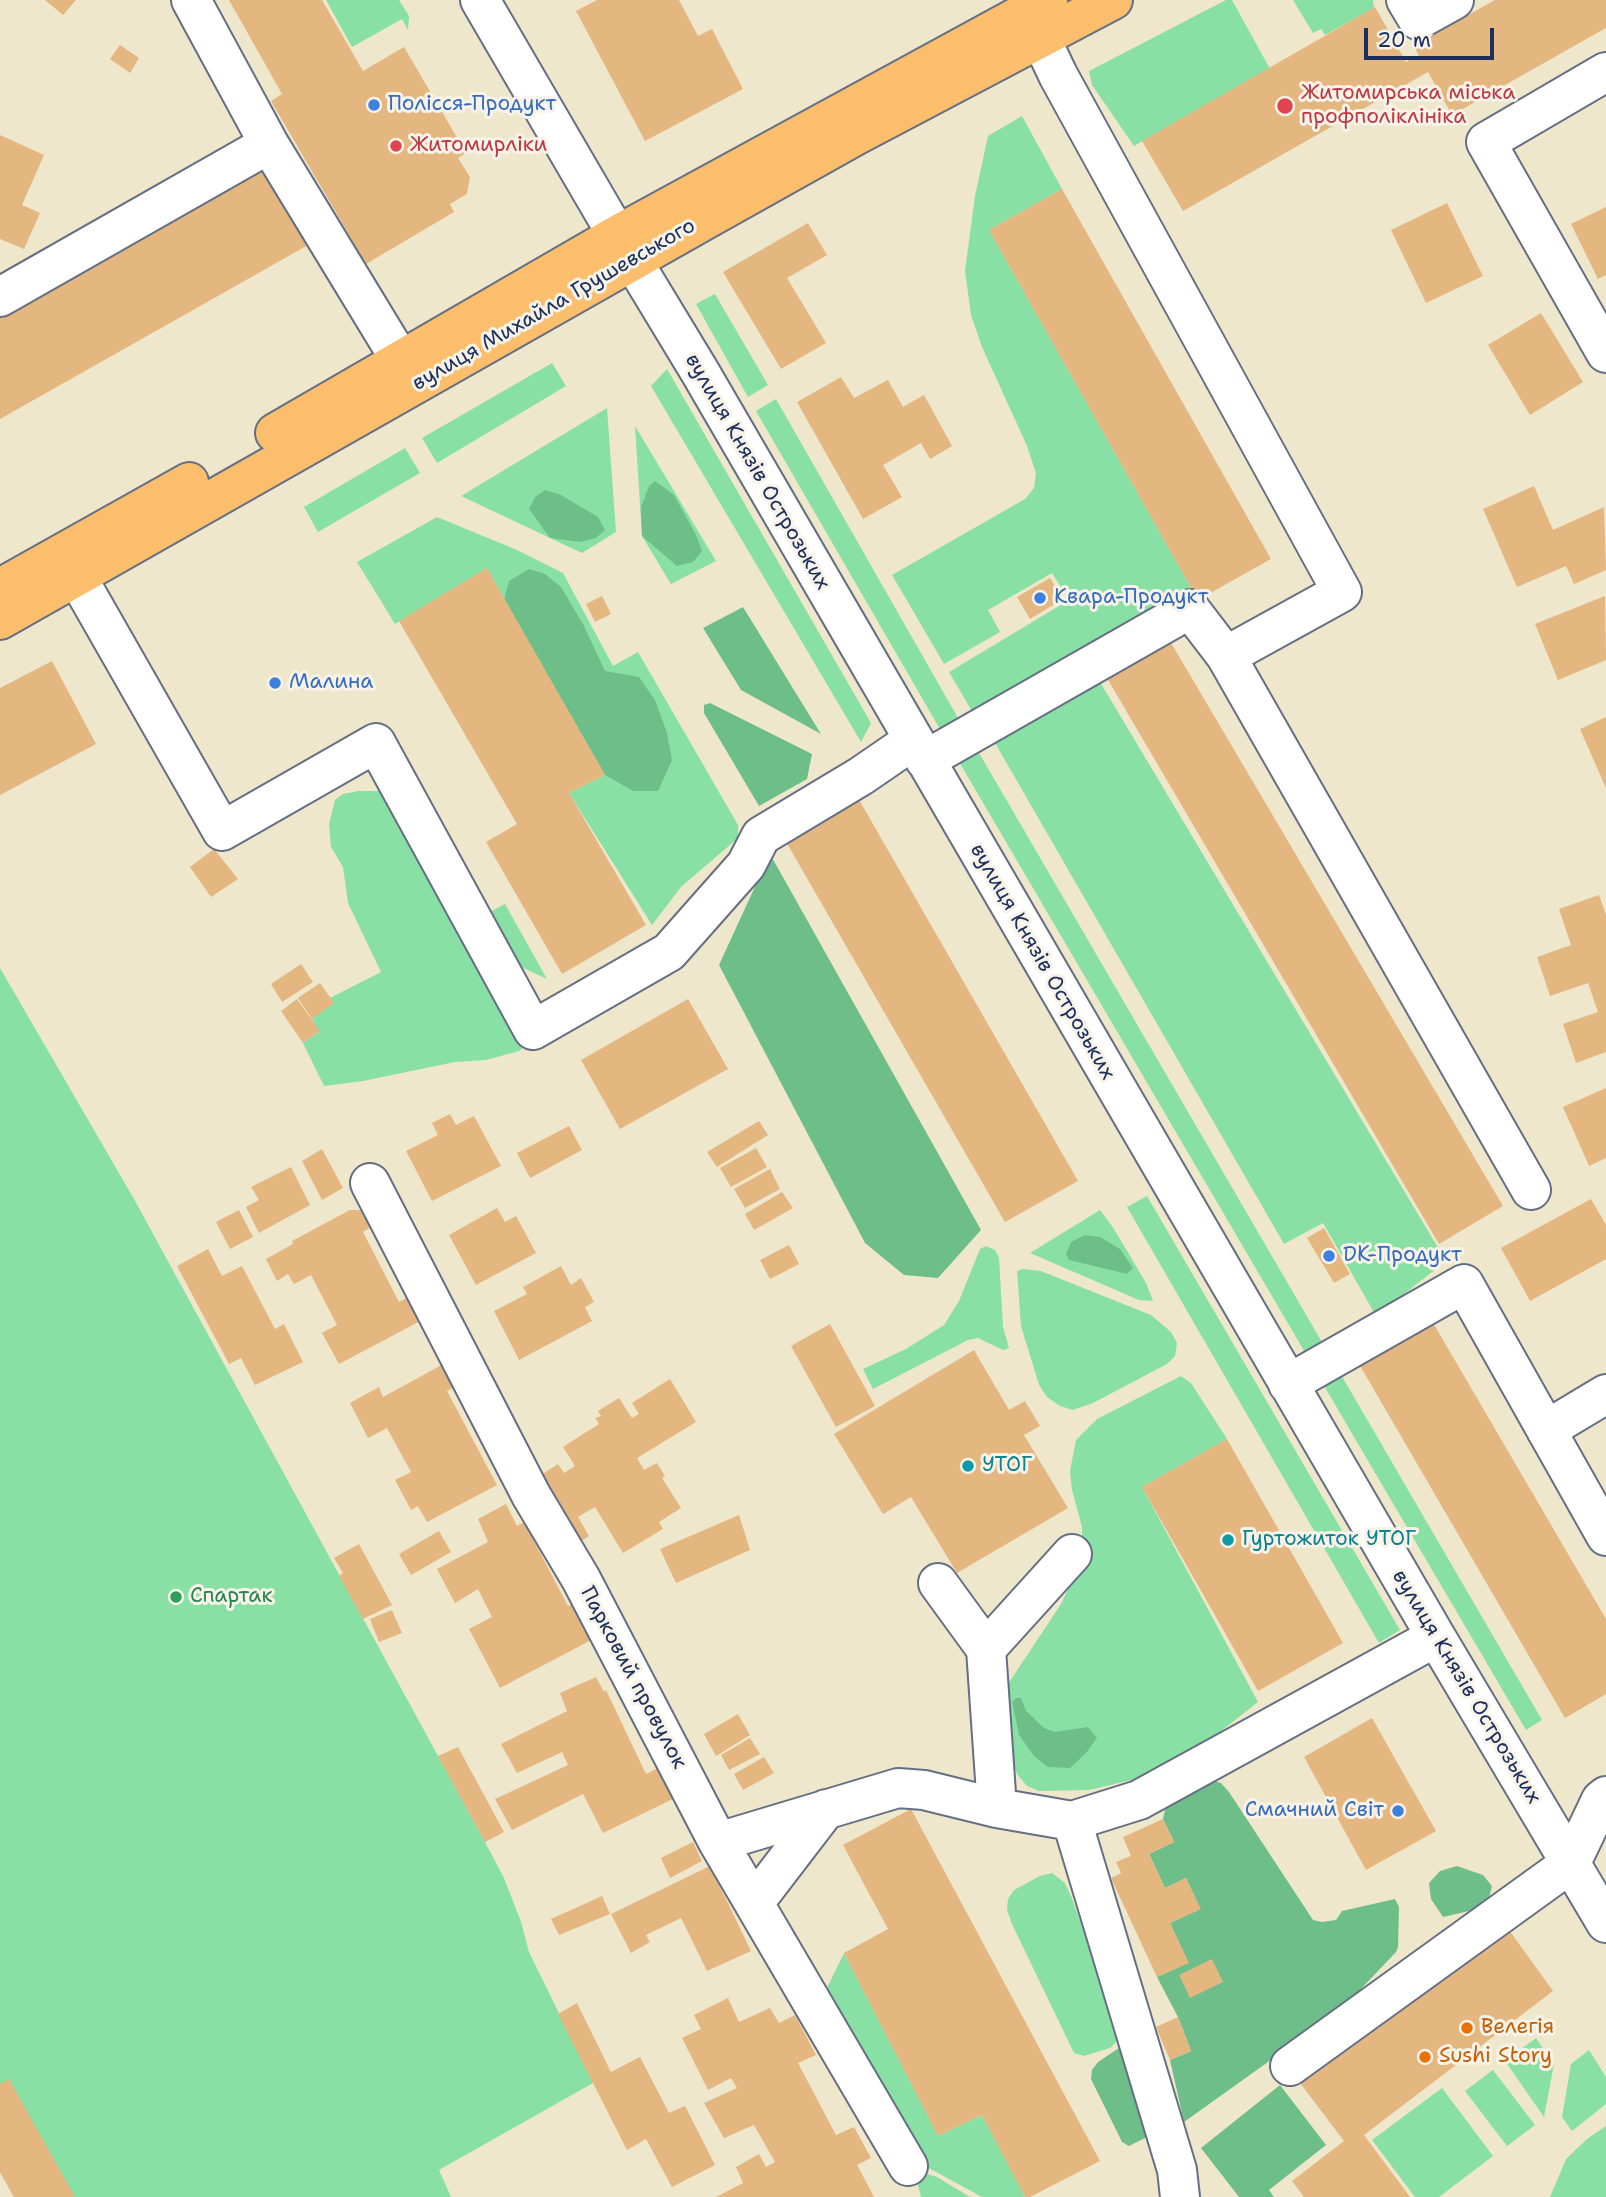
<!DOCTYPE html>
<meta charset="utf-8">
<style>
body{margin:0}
#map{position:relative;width:1606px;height:2197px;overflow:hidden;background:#efe7cc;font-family:"Shantell Sans",sans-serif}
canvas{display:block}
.scale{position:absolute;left:1364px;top:28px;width:130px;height:32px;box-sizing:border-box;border:4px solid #1b2f5e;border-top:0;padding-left:9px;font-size:21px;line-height:24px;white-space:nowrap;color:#1b2f5e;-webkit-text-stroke:5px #f7f3e8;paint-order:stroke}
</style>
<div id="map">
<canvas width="1606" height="2197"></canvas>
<div class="scale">20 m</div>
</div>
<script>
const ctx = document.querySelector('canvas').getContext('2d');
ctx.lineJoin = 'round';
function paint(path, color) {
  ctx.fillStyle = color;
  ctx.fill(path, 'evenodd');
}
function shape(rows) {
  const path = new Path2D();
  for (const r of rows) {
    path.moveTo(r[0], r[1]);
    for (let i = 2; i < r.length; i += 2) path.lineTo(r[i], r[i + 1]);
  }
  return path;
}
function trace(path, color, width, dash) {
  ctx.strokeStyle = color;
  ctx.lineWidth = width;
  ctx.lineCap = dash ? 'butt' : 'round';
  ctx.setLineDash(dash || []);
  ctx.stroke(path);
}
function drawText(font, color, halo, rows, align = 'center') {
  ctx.font = font + ' "Shantell Sans",sans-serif';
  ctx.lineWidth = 6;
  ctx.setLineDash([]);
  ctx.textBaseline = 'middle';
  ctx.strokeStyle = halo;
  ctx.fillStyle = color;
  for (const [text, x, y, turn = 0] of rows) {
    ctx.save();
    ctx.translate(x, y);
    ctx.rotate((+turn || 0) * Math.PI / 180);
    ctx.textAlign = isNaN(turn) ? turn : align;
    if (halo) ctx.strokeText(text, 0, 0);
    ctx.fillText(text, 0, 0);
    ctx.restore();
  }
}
const green = shape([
 [326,0,399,0,409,16,408,30,402,19,352,47],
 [1226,0,1232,0,1270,69,1134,146,1092,85,1089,71],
 [1293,0,1373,0,1374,8,1325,35,1321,29,1313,33],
 [1022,116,1062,189,989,230,1194,593,976,718,949,672,1069,600,1052,573,988,610,1000,632,944,664,892,575,1025,499,1034,488,1036,473,1027,446,982,347,971,315,965,271,975,196,988,136],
 [715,294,768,385,748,397,696,304],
 [552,363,566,386,437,463,422,438],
 [667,369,871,723,861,742,651,386],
 [776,399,962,725,944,736,756,411],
 [607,408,616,532,582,553,461,496],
 [635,426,716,561,671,584,642,536],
 [405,448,420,473,318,532,304,507],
 [437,517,517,550,563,573,613,666,638,652,738,825,738,838,681,887,652,925,569,793,605,775,487,568,395,624,357,562],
 [1097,677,1446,1261,1376,1316,1323,1223,1284,1244,991,736],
 [975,746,1326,1349,1310,1361,958,760],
 [358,791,380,791,394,801,527,1044,519,1051,486,1060,455,1062,363,1081,324,1086,303,1043,319,1032,312,1019,330,998,381,972,348,903,343,867,331,847,329,824,335,800,343,794],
 [505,904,547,979,521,967,490,912],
 [0,968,134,1199,485,1842,504,1878,521,1922,529,1952,593,2083,439,2170,451,2197,14,2197,0,2172],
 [1147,1196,1400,1630,1379,1643,1127,1207],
 [1100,1210,1114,1229,1146,1283,1153,1301,1139,1300,1030,1253],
 [986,1246,995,1250,999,1258,1003,1327,1009,1348,1003,1350,978,1338,968,1340,873,1389,863,1369,906,1349,944,1325,959,1301,980,1249],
 [1023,1269,1041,1271,1151,1315,1171,1332,1177,1343,1175,1356,1167,1364,1093,1403,1073,1410,1060,1406,1047,1397,1039,1385,1021,1326,1017,1271],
 [1340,1373,1542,1720,1526,1730,1323,1384],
 [1181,1376,1191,1383,1227,1439,1142,1487,1258,1702,1221,1731,1186,1753,1140,1778,1089,1790,1039,1791,1027,1786,1017,1774,1005,1738,1004,1696,1010,1681,1061,1604,1082,1561,1082,1527,1072,1490,1070,1471,1076,1440,1097,1419],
 [1052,1873,1065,1883,1071,1896,1121,2033,1118,2040,1110,2048,1084,2056,1074,2053,1012,1924,1007,1910,1008,1899,1014,1890,1040,1876],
 [844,1953,938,2136,982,2115,1025,2197,982,2197,914,2160,823,1996],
 [1536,2038,1554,2064,1544,2117,1505,2061],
 [1589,2050,1606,2077,1606,2104,1572,2131,1562,2117,1571,2064],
 [1493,2070,1535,2125,1507,2146,1465,2091],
 [1442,2088,1493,2156,1439,2197,1415,2197,1372,2140],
 [1606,2126,1606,2197,1550,2197,1566,2159,1587,2139],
 [914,2170,937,2177,970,2197,921,2197]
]);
const forest = shape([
 [655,481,674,495,696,535,702,551,693,562,677,566,642,536,641,507,649,486],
 [545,490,561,495,598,517,605,530,596,538,580,542,550,538,529,509,535,497],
 [529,569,545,574,561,587,583,624,605,671,639,677,655,700,667,733,672,760,658,791,633,791,605,775,504,600,509,581],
 [743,607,821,734,741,690,703,628],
 [710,703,812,754,807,779,759,806,704,713,704,705],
 [770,854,981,1230,938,1278,904,1275,865,1243,719,965],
 [1085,1235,1100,1237,1120,1249,1133,1268,1127,1274,1069,1260,1066,1254,1071,1242],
 [1016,1698,1021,1698,1026,1711,1044,1728,1055,1732,1088,1727,1097,1738,1086,1753,1070,1768,1048,1767,1034,1756,1019,1735,1012,1702],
 [1210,1780,1221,1783,1229,1792,1313,1920,1322,1922,1336,1920,1342,1911,1395,1899,1399,1907,1398,1947,1396,1952,1342,2009,1184,2122,1170,2060,1191,2051,1178,2017,1157,1977,1188,1963,1170,1923,1200,1909,1186,1878,1165,1888,1149,1854,1174,1842,1163,1819,1166,1805],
 [1457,1866,1483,1875,1492,1886,1489,1898,1469,1911,1443,1917,1431,1899,1429,1883,1440,1871],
 [1122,2046,1149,2136,1129,2146,1122,2142,1091,2079,1092,2070,1098,2062],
 [1280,2085,1326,2145,1269,2190,1274,2197,1239,2197,1201,2148]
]);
const building = shape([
 [45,0,76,0,63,15],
 [229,0,322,0,363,71,404,47,466,153,458,158,470,177,467,194,450,204,454,212,366,264,271,101,282,94],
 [597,0,679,0,698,36,712,29,743,89,645,141,576,11],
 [1495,0,1606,0,1606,28,1452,115,1428,72,1183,211,1142,141,1375,7,1406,62,1419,55,1413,46],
 [120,45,139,58,130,73,110,59],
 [0,135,44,155,22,205,40,213,24,249,0,239],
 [271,159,317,240,0,419,0,313],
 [1062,189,1271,559,1198,600,989,230],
 [1447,203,1483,276,1426,303,1391,230],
 [1606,207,1606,275,1598,279,1571,224],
 [808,223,827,255,787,278,826,343,781,369,723,272],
 [1541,313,1583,382,1530,415,1488,345],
 [841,377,854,398,888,380,903,407,924,395,952,446,930,459,921,443,883,465,902,497,863,519,797,402],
 [1534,486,1553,530,1604,507,1606,570,1574,584,1566,566,1517,587,1483,509],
 [487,568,605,775,569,793,646,925,562,974,486,842,517,824,399,621],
 [1050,578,1063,599,1030,619,1017,597],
 [602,596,611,614,595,622,586,604],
 [1605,596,1606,660,1558,680,1535,624],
 [1167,636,1503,1206,1439,1244,1104,673],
 [52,661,96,744,0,795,0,688],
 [1606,717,1606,788,1580,729],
 [858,798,1078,1181,1005,1222,785,840],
 [214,849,238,879,211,897,190,867],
 [1599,895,1606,915,1606,1052,1576,1063,1563,1024,1598,1012,1588,983,1550,996,1537,957,1571,945,1559,909],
 [301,964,313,982,282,1002,271,984],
 [320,983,334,1003,312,1019,298,998],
 [297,999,320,1031,303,1043,281,1011],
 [688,999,728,1069,620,1129,581,1060],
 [1606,1088,1606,1158,1589,1166,1563,1107],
 [450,1114,456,1125,474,1116,501,1166,432,1201,406,1151,438,1135,432,1123],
 [759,1121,768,1135,717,1167,707,1152],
 [569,1126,582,1150,530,1178,517,1153],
 [756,1148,767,1167,731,1187,720,1168],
 [322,1149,343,1188,322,1200,302,1161],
 [291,1167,310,1205,259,1233,246,1207,259,1200,251,1187],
 [770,1169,780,1189,745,1208,734,1189],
 [782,1192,793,1208,754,1230,745,1214],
 [1591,1199,1606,1225,1606,1259,1530,1301,1501,1248],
 [497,1208,505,1222,516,1216,536,1253,476,1285,449,1235],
 [239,1210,253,1237,230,1249,216,1222],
 [350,1210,362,1210,371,1216,376,1224,363,1232,399,1302,412,1295,424,1319,339,1364,322,1333,337,1325,311,1275,294,1284,288,1274,277,1281,266,1259,293,1244,292,1241],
 [1324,1228,1350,1274,1334,1283,1307,1238],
 [789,1245,799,1264,770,1279,760,1260],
 [208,1249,222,1276,242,1266,275,1329,284,1324,303,1362,255,1385,241,1358,229,1364,177,1266],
 [561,1266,571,1285,581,1278,594,1302,585,1307,592,1321,519,1360,494,1311,527,1294,523,1287],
 [1432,1321,1606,1619,1606,1694,1565,1718,1359,1364],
 [830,1324,875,1406,836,1427,791,1346],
 [974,1350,1009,1410,1025,1401,1040,1426,1024,1435,1068,1508,957,1573,911,1497,883,1514,834,1434],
 [449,1361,461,1383,447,1391,497,1485,427,1522,418,1506,411,1510,395,1480,411,1472,387,1428,368,1438,350,1403,379,1387,383,1397],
 [670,1379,696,1422,637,1458,644,1470,657,1463,665,1476,662,1478,681,1508,659,1522,663,1529,623,1553,595,1507,578,1517,589,1536,578,1543,567,1525,571,1521,541,1475,558,1464,564,1473,575,1466,563,1447,599,1424,595,1418,601,1416,598,1411,619,1398,632,1418,639,1414,632,1403],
 [1227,1439,1343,1643,1258,1691,1142,1487],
 [506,1504,517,1526,524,1522,568,1606,578,1601,597,1637,500,1688,469,1629,492,1617,478,1589,455,1603,437,1569,488,1542,478,1519],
 [739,1515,750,1550,676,1583,660,1549],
 [439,1531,451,1552,411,1575,399,1554],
 [359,1544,392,1605,363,1619,339,1576,343,1573,334,1558],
 [392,1610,402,1633,379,1642,370,1619],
 [596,1677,604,1692,606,1690,646,1774,662,1766,677,1797,603,1833,583,1794,512,1830,495,1799,568,1765,562,1752,517,1773,501,1744,567,1711,560,1693],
 [738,1714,750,1735,716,1756,704,1734],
 [1372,1718,1436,1831,1366,1870,1304,1757],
 [750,1738,760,1754,729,1770,721,1755],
 [458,1747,504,1832,485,1842,438,1756],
 [764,1757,774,1773,743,1790,734,1774],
 [911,1809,1100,2161,1030,2197,1025,2197,982,2115,938,2136,844,1953,888,1929,843,1845],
 [1163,1819,1174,1842,1149,1854,1165,1888,1186,1878,1201,1909,1170,1923,1189,1963,1157,1977,1111,1878,1121,1873,1116,1862,1131,1856,1123,1837],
 [693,1842,702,1861,670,1878,661,1858],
 [710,1866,751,1951,707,1971,681,1918,646,1935,650,1942,631,1953,611,1914],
 [602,1896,610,1914,559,1935,551,1919],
 [1504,1923,1553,1991,1364,2135,1410,2197,1304,2197,1292,2181,1344,2141,1297,2079],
 [1212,1959,1223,1982,1190,1998,1179,1975],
 [728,1998,739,2022,770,2008,779,2023,795,2015,816,2055,798,2063,836,2135,854,2127,871,2158,857,2165,874,2197,716,2197,743,2183,736,2167,759,2154,766,2167,775,2162,754,2125,724,2138,704,2103,737,2088,731,2078,708,2090,682,2038,701,2029,694,2015],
 [577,2003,611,2072,640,2057,669,2113,685,2106,715,2165,672,2187,646,2139,627,2150,558,2014],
 [1178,2017,1191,2051,1170,2060,1156,2027],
 [9,2079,75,2197,14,2197,0,2172,0,2084]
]);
const minor = shape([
 [191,0,269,144,415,384],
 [480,0,617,235,700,372,1436,1637,1606,1923],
 [1406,0,1418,20,1454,0],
 [1041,39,1058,75,1342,592,1226,656],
 [1606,72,1486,142,1606,353],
 [0,297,269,144],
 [77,577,222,831,376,743,533,1030,669,952,746,865,761,836,861,776,912,741],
 [925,760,1190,609,1226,656,1531,1190],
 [370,1183,531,1495,581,1579,718,1842,908,2166],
 [1288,1384,1464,1284,1606,1536],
 [1546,1430,1606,1394],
 [938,1583,986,1649,997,1808],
 [986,1649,1072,1554],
 [1072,1821,1177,2170,1180,2197],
 [718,1842,898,1788,924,1790,997,1808,1072,1821,1139,1800,1436,1637],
 [754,1903,826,1809],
 [1290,2066,1571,1863,1601,1800,1606,1796]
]);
const major = shape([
 [275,433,617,235,1048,0],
 [0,588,189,482],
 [0,620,705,220,857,135,1113,0]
]);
const markers = [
 [374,105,7,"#3f7fe0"],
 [1285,106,9,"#e0444e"],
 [396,146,7,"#e0444e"],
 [1040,598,7,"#3f7fe0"],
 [275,683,7,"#3f7fe0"],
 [1329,1256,7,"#3f7fe0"],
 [968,1466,7,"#0f9aa8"],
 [1228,1540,7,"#0f9aa8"],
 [176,1597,7,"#2e9e5b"],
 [1398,1811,7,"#3f7fe0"],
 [1467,2028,7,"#e8710a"],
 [1425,2057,7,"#e8710a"]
];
const healthNames = [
 ["Житомирська міська",1301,94],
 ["профполіклініка",1301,118],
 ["Житомирліки",410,146]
];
const shopNames = [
 ["Полісся-Продукт",388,105],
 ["Квара-Продукт",1054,598],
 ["Малина",289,683],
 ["DK-Продукт",1343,1256],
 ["Смачний Світ",1384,1811,"right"]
];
const streetNames = [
 ["вулиця Михайла Грушевського",554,305,-30],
 ["вулиця Князів Острозьких",757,472,60],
 ["вулиця Князів Острозьких",1042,962,60],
 ["Парковий провулок",633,1678,62],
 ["вулиця Князів Острозьких",1466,1687,59]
];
const cultureNames = [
 ["УТОГ",982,1466],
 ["Гуртожиток УТОГ",1242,1540]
];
const leisureNames = [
 ["Спартак",190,1597]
];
const foodNames = [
 ["Велегія",1481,2028],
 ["Sushi Story",1439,2057]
];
paint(green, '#88e0a4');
paint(forest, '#6ebe8a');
paint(building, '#e4b680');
trace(minor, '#656f84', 42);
trace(major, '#656f84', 42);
trace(minor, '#fff', 38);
trace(major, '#fabe6d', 38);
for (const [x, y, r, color] of markers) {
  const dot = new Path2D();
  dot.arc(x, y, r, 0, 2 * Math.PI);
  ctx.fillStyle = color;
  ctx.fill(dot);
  trace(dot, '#f7f3e8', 2.5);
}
drawText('21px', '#be3a42', '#f7f3e8', healthNames, 'left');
drawText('21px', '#366cbe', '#f7f3e8', shopNames, 'left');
drawText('21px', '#1b2f5e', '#f7f3e8', streetNames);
drawText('21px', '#0d838f', '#f7f3e8', cultureNames, 'left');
drawText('21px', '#27864d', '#f7f3e8', leisureNames, 'left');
drawText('21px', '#c56008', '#f7f3e8', foodNames, 'left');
</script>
